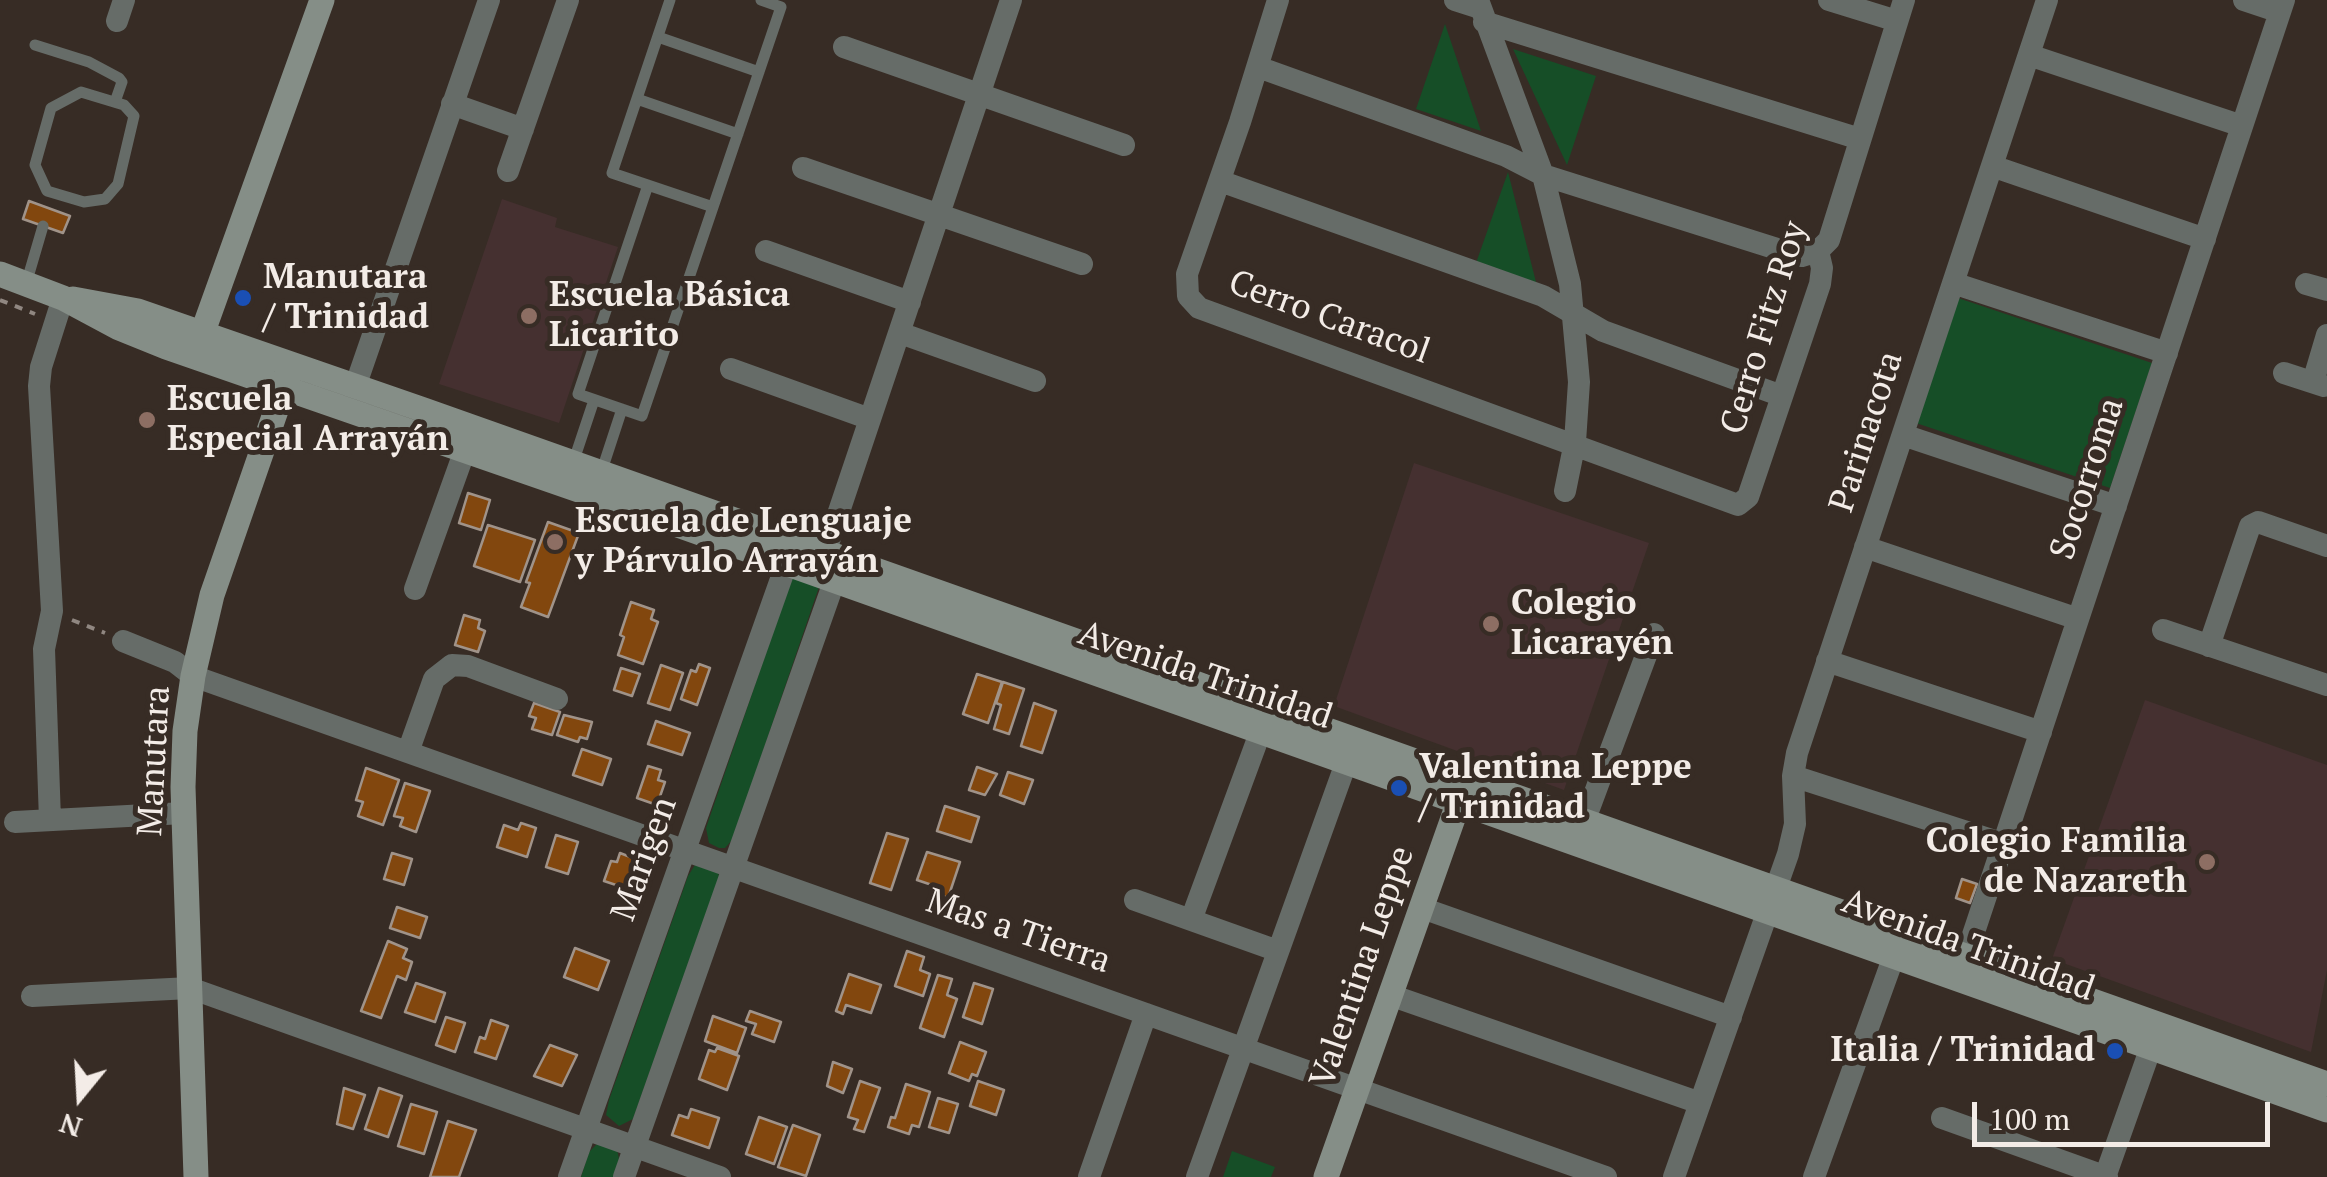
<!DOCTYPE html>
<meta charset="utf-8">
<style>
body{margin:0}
#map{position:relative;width:2327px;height:1177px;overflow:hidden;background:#372c25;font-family:"PT Serif",serif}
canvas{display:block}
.north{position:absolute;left:30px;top:1047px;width:100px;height:100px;-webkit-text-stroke:8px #372c25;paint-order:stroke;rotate:198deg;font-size:28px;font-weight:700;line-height:40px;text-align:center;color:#f3ece7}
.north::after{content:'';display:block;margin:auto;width:35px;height:45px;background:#f3ece7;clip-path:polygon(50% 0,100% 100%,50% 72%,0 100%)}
.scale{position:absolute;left:1972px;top:1102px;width:298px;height:45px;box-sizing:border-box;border:5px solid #f3ece7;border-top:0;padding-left:12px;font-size:30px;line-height:35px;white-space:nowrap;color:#f3ece7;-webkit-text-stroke:8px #372c25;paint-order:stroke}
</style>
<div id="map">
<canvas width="2327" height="1177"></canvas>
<div class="north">N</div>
<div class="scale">100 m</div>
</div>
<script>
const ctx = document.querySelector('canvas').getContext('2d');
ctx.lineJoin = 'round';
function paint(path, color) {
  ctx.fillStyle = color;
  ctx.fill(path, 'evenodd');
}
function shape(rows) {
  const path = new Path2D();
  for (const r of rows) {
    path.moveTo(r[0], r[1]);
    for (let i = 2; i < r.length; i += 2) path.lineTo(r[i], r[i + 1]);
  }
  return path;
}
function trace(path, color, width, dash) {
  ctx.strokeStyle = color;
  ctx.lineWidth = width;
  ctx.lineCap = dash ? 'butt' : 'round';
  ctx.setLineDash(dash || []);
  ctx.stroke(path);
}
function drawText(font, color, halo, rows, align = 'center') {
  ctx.font = font + ' "PT Serif",serif';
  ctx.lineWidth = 10;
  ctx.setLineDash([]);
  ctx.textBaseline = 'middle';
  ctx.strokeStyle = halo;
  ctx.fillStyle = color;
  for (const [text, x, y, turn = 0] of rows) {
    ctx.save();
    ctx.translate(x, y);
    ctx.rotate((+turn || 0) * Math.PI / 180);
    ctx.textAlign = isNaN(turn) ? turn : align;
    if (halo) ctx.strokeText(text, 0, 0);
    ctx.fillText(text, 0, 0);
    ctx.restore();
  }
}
const education = shape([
 [502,199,557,218,555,227,618,247,559,423,439,384],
 [1414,463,1649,543,1564,790,1334,706],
 [2145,700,2327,765,2327,970,2311,1052,2052,959]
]);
const green = shape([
 [1445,24,1481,131,1416,109],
 [1513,49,1596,76,1567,165],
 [1508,172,1537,286,1476,263],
 [1955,297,2152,363,2110,488,1913,422],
 [792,577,819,587,733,839,725,848,719,848,709,843,706,828],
 [695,865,718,871,719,877,633,1119,619,1126,606,1115,609,1100,688,876],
 [599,1142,617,1149,619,1159,614,1177,581,1177,589,1152],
 [1232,1151,1275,1167,1271,1177,1223,1177]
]);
const building = shape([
 [29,201,70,216,63,233,23,219,29,201],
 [468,493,490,500,481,530,459,523,468,493],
 [548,522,579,533,548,617,521,607,530,583,526,582,548,522],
 [488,525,535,540,520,582,474,566,488,525],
 [631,602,654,610,651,619,658,622,643,664,618,655,624,637,620,635,631,602],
 [464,615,480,620,478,628,485,631,478,652,455,645,464,615],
 [699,664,710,668,697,705,681,699,691,670,696,672,699,664],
 [661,665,683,673,670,710,648,703,661,665],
 [621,668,640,674,632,696,614,690,621,668],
 [977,674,1002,682,988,723,963,714,977,674],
 [1003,682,1024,689,1009,734,994,729,1001,705,996,703,1003,682],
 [534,703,560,712,552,735,532,729,536,718,529,716,534,703],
 [1034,703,1056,711,1042,753,1021,746,1034,703],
 [564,715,592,722,587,739,580,737,578,742,557,735,564,715],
 [656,721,690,733,682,755,648,744,656,721],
 [582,749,611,759,602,785,573,775,582,749],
 [648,766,661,770,658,780,665,782,657,805,637,798,648,766],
 [977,767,997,774,985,795,969,790,977,767],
 [366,768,399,780,383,825,358,816,363,802,356,800,366,768],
 [1008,772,1033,780,1024,804,1000,795,1008,772],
 [405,783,430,791,416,832,400,826,403,818,394,816,405,783],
 [945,806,979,817,971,842,937,831,945,806],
 [521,823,536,828,527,857,497,847,504,825,518,830,521,823],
 [887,833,908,839,891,890,870,883,887,833],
 [556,835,578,842,568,874,546,867,556,835],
 [927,852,960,862,948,898,932,892,935,886,917,880,927,852],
 [392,853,412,859,404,885,384,879,392,853],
 [620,853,638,860,628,889,604,881,611,861,617,862,620,853],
 [1962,879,1977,884,1970,903,1956,898,1962,879],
 [397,907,427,917,420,938,390,928,397,907],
 [388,941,407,949,403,958,412,962,406,980,397,976,381,1018,361,1011,388,941],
 [575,948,609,961,598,990,564,977,575,948],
 [907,951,924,957,920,970,930,974,923,996,895,986,907,951],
 [849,974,881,985,871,1013,846,1005,843,1014,836,1011,849,974],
 [938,975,952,979,947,995,957,999,944,1037,920,1028,938,975],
 [416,983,445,993,435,1022,405,1012,416,983],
 [974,983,993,989,982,1024,963,1017,974,983],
 [750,1011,781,1022,774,1042,752,1034,756,1024,746,1021,750,1011],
 [713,1016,746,1028,737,1053,705,1041,713,1016],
 [446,1017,465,1023,455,1052,436,1045,446,1017],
 [491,1020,508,1026,496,1059,475,1052,480,1037,485,1039,491,1020],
 [960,1042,986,1052,977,1076,972,1074,969,1081,949,1073,960,1042],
 [550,1045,577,1055,562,1086,534,1076,550,1045],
 [717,1048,739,1056,727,1090,699,1079,709,1050,715,1052,717,1048],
 [833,1062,852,1069,843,1093,827,1086,833,1062],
 [860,1081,880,1088,864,1132,854,1129,858,1120,848,1117,860,1081],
 [978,1081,1004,1090,996,1115,970,1106,978,1081],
 [906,1084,930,1092,919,1127,912,1125,909,1134,888,1127,891,1117,895,1118,906,1084],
 [344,1088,365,1095,353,1129,337,1124,344,1088],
 [379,1088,402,1096,388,1137,365,1129,379,1088],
 [938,1098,958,1104,949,1133,929,1127,938,1098],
 [411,1104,437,1112,424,1154,398,1146,411,1104],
 [691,1109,719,1118,709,1148,672,1135,679,1115,688,1118,691,1109],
 [759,1117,787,1127,774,1164,746,1154,759,1117],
 [448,1121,476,1130,459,1177,430,1177,448,1121],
 [793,1125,820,1135,806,1176,778,1167,793,1125]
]);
const path = shape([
 [0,300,35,314],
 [72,620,105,633]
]);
const lane = shape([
 [670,0,612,173,713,207],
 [658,37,759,72],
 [35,45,89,62,119,78,122,82,115,102],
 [81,92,124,105,134,116,118,184,105,199,84,202,47,191,35,165,51,108,81,92],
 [637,99,738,134],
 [648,185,578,394,642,416,781,7,761,0],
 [26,284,43,226],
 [573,463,594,400],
 [601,473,622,409]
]);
const street = shape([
 [1278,0,1240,122,1187,274,1188,296,1199,308,1738,505,1748,497,1820,284,1822,268,1818,251],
 [1455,0,1480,8],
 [1478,0,1543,175,1570,284,1579,382,1575,442,1565,491],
 [1829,0,1897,21],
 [2244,0,2280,12],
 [117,21,124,0],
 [1484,22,1860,139],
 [844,47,1124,145],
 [2029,55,2242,126],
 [1258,67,1506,156,1543,175,1793,254,1802,256,1818,251],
 [452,104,523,129],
 [1992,166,2205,239],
 [803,168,1082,264],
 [508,171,568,0],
 [1220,181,1543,296,1603,331,1782,396],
 [766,251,910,302],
 [1818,251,1829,240,1904,0],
 [1953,283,2167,353],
 [2306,284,2327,290],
 [900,333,1035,381],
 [731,369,870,419],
 [2284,373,2324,386],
 [2313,382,2327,335],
 [355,387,489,0],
 [1903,435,2116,506],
 [1865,547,2078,619],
 [415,589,465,450],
 [2163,630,2327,685],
 [123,641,175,662,193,676,1606,1177],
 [2209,646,2250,526,2258,522,2327,546],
 [1827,661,2041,732],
 [408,752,434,679,452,665,468,666,557,699],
 [1793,776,2004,844],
 [50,820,44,649,52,611,39,386,41,367,63,298],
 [15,822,184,813],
 [1584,822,1654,634],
 [1135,900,1278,951],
 [1422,908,1731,1017],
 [1191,920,1260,733],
 [1960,974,2284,0],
 [1390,995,1700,1103],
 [32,996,190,988,720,1177],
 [1942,1118,2107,1177],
 [569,1177,786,565,802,560],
 [624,1177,834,582,825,553,1011,0],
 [1089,1177,1146,1014],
 [1197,1177,1346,763],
 [1674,1177,1788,854,1795,824,1793,776,1797,753,2047,0],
 [1814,1177,1899,942],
 [2105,1177,2156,1033]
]);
const secondary = shape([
 [0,274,63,298,119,328,166,347,593,495,2327,1110],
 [73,299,138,311,424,410,2327,1084],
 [197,348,322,0],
 [196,1177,183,787,185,731,193,676,212,595,289,373],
 [1326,1177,1463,790]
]);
const markers = [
 [243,298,10,"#1a4fb4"],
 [529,316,10,"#8d6e63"],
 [147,420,10,"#8d6e63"],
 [555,542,10,"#8d6e63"],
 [1491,624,10,"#8d6e63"],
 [1399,788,10,"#1a4fb4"],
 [2207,862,10,"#8d6e63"],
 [2115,1051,10,"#1a4fb4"]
];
const poiNames = [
 ["Manutara",263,278],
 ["/ Trinidad",263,318],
 ["Escuela Básica",549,296],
 ["Licarito",549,336],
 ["Escuela",167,400],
 ["Especial Arrayán",167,440],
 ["Escuela de Lenguaje",575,522],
 ["y Párvulo Arrayán",575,562],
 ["Colegio",1511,604],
 ["Licarayén",1511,644],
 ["Valentina Leppe",1419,768],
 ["/ Trinidad",1419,808],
 ["Colegio Familia",2187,842,"right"],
 ["de Nazareth",2187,882,"right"],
 ["Italia / Trinidad",2095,1051,"right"]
];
const streetNames = [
 ["Cerro Caracol",1329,318,20],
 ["Cerro Fitz Roy",1765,328,-73],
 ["Parinacota",1867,432,-72],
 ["Socorroma",2088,479,-72],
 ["Avenida Trinidad",1205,676,19],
 ["Manutara",155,761,-87],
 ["Marigen",645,859,-70],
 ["Mas a Tierra",1018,932,19],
 ["Avenida Trinidad",1968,946,20],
 ["Valentina Leppe",1363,967,-71]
];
paint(education, '#453030');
paint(green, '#164e27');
paint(building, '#82470e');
trace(building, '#a09389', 2.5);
trace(path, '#908781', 4, [8, 8]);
trace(lane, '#666c68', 11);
trace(street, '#666c68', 22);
trace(secondary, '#858e87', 25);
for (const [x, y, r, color] of markers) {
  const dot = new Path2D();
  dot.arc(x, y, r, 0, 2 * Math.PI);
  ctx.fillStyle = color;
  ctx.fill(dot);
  trace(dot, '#372c25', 4);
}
drawText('bold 35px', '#f3ece7', '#372c25', poiNames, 'left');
drawText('35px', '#f3ece7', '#372c25', streetNames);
</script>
